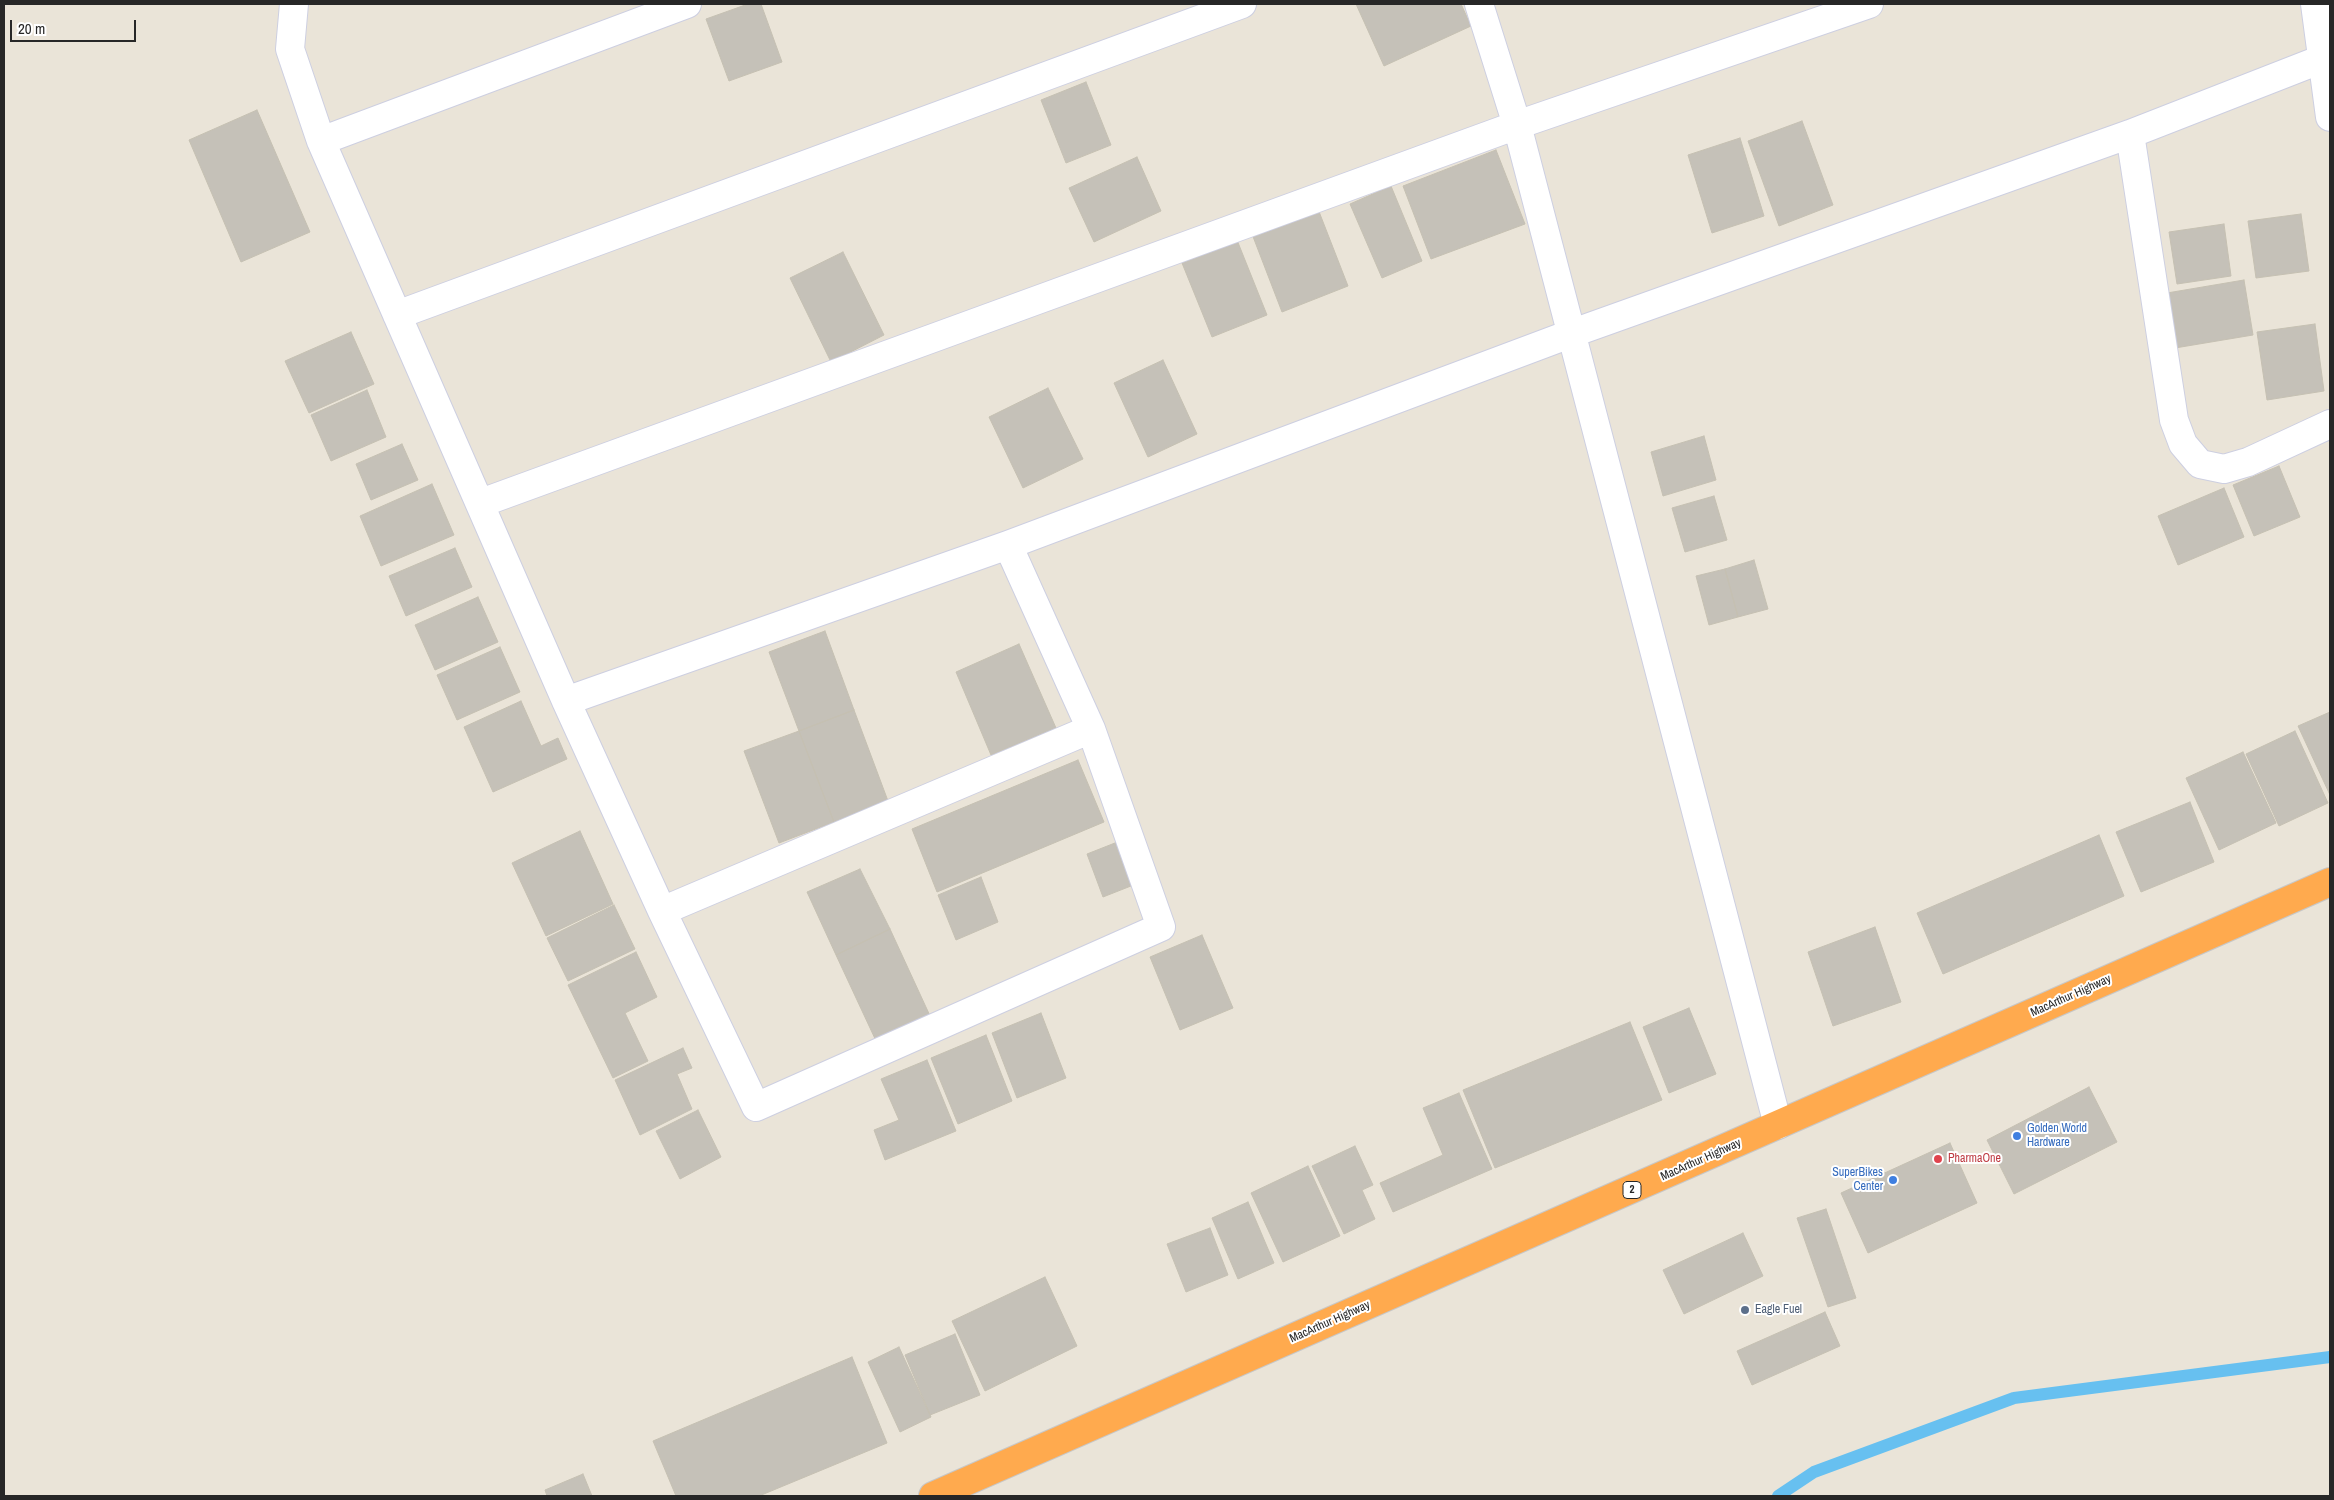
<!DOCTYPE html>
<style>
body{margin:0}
#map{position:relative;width:2334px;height:1500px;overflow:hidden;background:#eae4d8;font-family:"Archivo Narrow",sans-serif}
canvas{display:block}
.frame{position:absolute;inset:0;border:5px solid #272727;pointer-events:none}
.scale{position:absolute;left:10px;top:20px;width:126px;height:22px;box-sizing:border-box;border:2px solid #272727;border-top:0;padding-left:6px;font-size:15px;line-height:18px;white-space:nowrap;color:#272727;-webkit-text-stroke:4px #fff;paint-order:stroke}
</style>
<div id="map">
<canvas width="2334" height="1500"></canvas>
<div class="frame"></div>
<div class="scale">20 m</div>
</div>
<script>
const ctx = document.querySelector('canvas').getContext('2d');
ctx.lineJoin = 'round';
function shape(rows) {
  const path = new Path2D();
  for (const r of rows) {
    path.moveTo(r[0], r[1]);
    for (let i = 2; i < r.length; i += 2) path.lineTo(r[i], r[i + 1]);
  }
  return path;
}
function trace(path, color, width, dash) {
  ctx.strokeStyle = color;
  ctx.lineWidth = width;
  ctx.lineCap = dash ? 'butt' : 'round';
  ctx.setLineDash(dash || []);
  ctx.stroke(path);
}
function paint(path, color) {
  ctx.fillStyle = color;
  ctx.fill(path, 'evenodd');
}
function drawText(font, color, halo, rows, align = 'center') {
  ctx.font = font + ' "Archivo Narrow",sans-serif';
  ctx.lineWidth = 4;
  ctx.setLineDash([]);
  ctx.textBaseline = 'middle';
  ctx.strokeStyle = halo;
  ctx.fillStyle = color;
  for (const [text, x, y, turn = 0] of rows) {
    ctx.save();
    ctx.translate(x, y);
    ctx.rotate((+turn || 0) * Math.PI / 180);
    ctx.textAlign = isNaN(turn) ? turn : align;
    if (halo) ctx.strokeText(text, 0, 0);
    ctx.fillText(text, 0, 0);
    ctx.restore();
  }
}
const stream = shape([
 [1778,1496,1814,1472,2014,1398,2330,1357]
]);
const building = shape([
 [748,4,761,4,782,62,729,81,706,19,748,4],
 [1356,4,1461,4,1471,26,1384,66,1356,4],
 [1086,82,1111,145,1066,163,1041,100,1086,82],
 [257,110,310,232,241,262,189,140,257,110],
 [1802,121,1833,205,1779,226,1748,141,1802,121],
 [1740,138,1764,216,1712,233,1688,155,1740,138],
 [1496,150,1525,224,1431,259,1403,186,1496,150],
 [1137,157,1161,211,1094,242,1069,188,1137,157],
 [1391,186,1422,261,1382,278,1350,204,1391,186],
 [1318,209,1348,286,1282,312,1252,234,1318,209],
 [2301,214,2309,271,2256,278,2248,221,2301,214],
 [2224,224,2231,276,2177,284,2169,232,2224,224],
 [1237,240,1267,315,1212,337,1182,263,1237,240],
 [843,252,884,335,831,362,790,278,843,252],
 [2244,280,2253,335,2175,348,2167,293,2244,280],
 [2315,324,2324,391,2267,400,2257,332,2315,324],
 [351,332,374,384,309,413,285,361,351,332],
 [1163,360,1197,434,1148,457,1114,383,1163,360],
 [1048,388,1083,459,1023,488,989,417,1048,388],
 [367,390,386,437,331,461,311,415,367,390],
 [1704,436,1716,480,1663,496,1651,452,1704,436],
 [402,444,418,480,371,500,356,464,402,444],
 [2279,466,2300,517,2254,536,2233,485,2279,466],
 [432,484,454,535,381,566,360,516,432,484],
 [2224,488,2244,537,2178,565,2158,516,2224,488],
 [1714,496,1727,540,1685,552,1672,508,1714,496],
 [455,548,472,587,406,616,389,576,455,548],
 [1754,560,1768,609,1738,617,1725,569,1754,560],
 [1725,569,1738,617,1709,625,1696,576,1725,569],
 [478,597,498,642,435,670,415,625,478,597],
 [825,631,854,710,799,731,769,652,825,631],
 [1019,644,1056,728,991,755,956,672,1019,644],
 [500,647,520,692,457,720,437,675,500,647],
 [521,701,541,746,558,738,567,759,493,792,464,727,521,701],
 [854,710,888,801,834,822,799,731,854,710],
 [2330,712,2330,795,2298,726,2330,712],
 [799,731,834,822,779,843,744,751,799,731],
 [2295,731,2328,803,2279,826,2246,754,2295,731],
 [2243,752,2276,823,2219,850,2186,778,2243,752],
 [1078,760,1104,822,937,892,912,829,1078,760],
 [2190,802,2214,862,2141,892,2116,832,2190,802],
 [580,831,613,904,546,936,512,863,580,831],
 [2099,835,2124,896,1943,974,1917,913,2099,835],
 [1120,841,1136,884,1103,897,1087,854,1120,841],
 [860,869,890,929,836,955,807,892,860,869],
 [981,877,998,922,956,940,938,895,981,877],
 [614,905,635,949,568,981,547,938,614,905],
 [1875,927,1901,1002,1833,1026,1808,952,1875,927],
 [890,929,931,1018,877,1043,836,955,890,929],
 [1202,935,1233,1008,1180,1030,1150,957,1202,935],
 [636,952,657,997,625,1013,648,1061,613,1078,568,985,636,952],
 [1689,1008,1716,1074,1669,1093,1643,1027,1689,1008],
 [1041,1013,1066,1078,1017,1098,992,1033,1041,1013],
 [1630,1022,1662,1100,1495,1168,1463,1090,1630,1022],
 [986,1035,1012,1101,958,1124,931,1058,986,1035],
 [683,1048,692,1068,677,1074,692,1109,640,1135,615,1080,683,1048],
 [927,1060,956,1131,885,1160,874,1130,899,1120,881,1079,927,1060],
 [2089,1087,2117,1142,2014,1194,1987,1140,2089,1087],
 [1459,1093,1492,1169,1393,1212,1380,1183,1443,1155,1423,1108,1459,1093],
 [698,1110,721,1157,680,1179,656,1131,698,1110],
 [1950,1143,1977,1203,1868,1253,1841,1193,1950,1143],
 [1355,1146,1373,1185,1362,1190,1375,1219,1344,1234,1312,1166,1355,1146],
 [1308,1166,1340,1236,1283,1262,1251,1193,1308,1166],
 [1248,1202,1274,1263,1238,1279,1212,1218,1248,1202],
 [1826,1209,1856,1298,1828,1307,1797,1218,1826,1209],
 [1210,1228,1228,1275,1186,1292,1167,1244,1210,1228],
 [1743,1233,1763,1276,1684,1314,1663,1270,1743,1233],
 [1045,1277,1077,1346,985,1391,952,1321,1045,1277],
 [1825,1312,1840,1346,1752,1385,1737,1351,1825,1312],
 [955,1334,980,1395,930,1415,905,1355,955,1334],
 [899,1347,931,1417,900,1432,868,1362,899,1347],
 [852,1357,887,1443,759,1496,676,1496,653,1441,852,1357],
 [583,1474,592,1496,547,1496,545,1490,583,1474]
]);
const street = shape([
 [294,4,290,49,321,141,566,701,662,911,756,1107,1161,927,1091,729,1008,545],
 [1479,4,1517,125,1778,1125],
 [2315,4,2330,117],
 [2130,134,2174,420,2183,444,2200,464,2224,469,2248,462,2330,424],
 [321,141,687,4],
 [397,315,1242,4],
 [481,503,1517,125,1869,4],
 [566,701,1008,545,1570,334,2130,134,2322,59],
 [662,911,1091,729]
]);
const highway = shape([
 [933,1496,2330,882]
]);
const markers = [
 [2017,1136,5,"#3f7fe0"],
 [1938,1159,5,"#e0444e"],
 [1893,1180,5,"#3f7fe0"],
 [1745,1310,5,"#5c6f8a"]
];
const shields = [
 [1632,1190,18]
];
const shieldNames = [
 ["2",1632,1190]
];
const streetNames = [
 ["MacArthur Highway",2071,996,-24],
 ["MacArthur Highway",1701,1160,-24],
 ["MacArthur Highway",1330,1322,-24]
];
const shopNames = [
 ["Golden World",2027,1129],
 ["Hardware",2027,1143],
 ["SuperBikes",1883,1173,"right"],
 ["Center",1883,1187,"right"]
];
const healthNames = [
 ["PharmaOne",1948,1159]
];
const serviceNames = [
 ["Eagle Fuel",1755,1310]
];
trace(stream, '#67c0f0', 12);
paint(building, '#c5c1b8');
trace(building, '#c5c0b2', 1);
trace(street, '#cdcfe1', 30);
trace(highway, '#c7c7c7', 30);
trace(street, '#fff', 28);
trace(highway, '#ffaa4e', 28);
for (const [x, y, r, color] of markers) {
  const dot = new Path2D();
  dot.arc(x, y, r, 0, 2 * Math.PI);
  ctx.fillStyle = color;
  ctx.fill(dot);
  trace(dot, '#fff', 2);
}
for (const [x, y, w] of shields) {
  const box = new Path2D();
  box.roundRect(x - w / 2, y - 8.5, w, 17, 4);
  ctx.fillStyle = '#fff';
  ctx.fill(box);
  trace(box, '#272727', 1);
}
drawText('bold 11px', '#272727', null, shieldNames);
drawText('12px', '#272727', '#fff', streetNames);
drawText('12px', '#366cbe', '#fff', shopNames, 'left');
drawText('12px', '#be3a42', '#fff', healthNames, 'left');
drawText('12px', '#4e5e75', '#fff', serviceNames, 'left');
</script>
